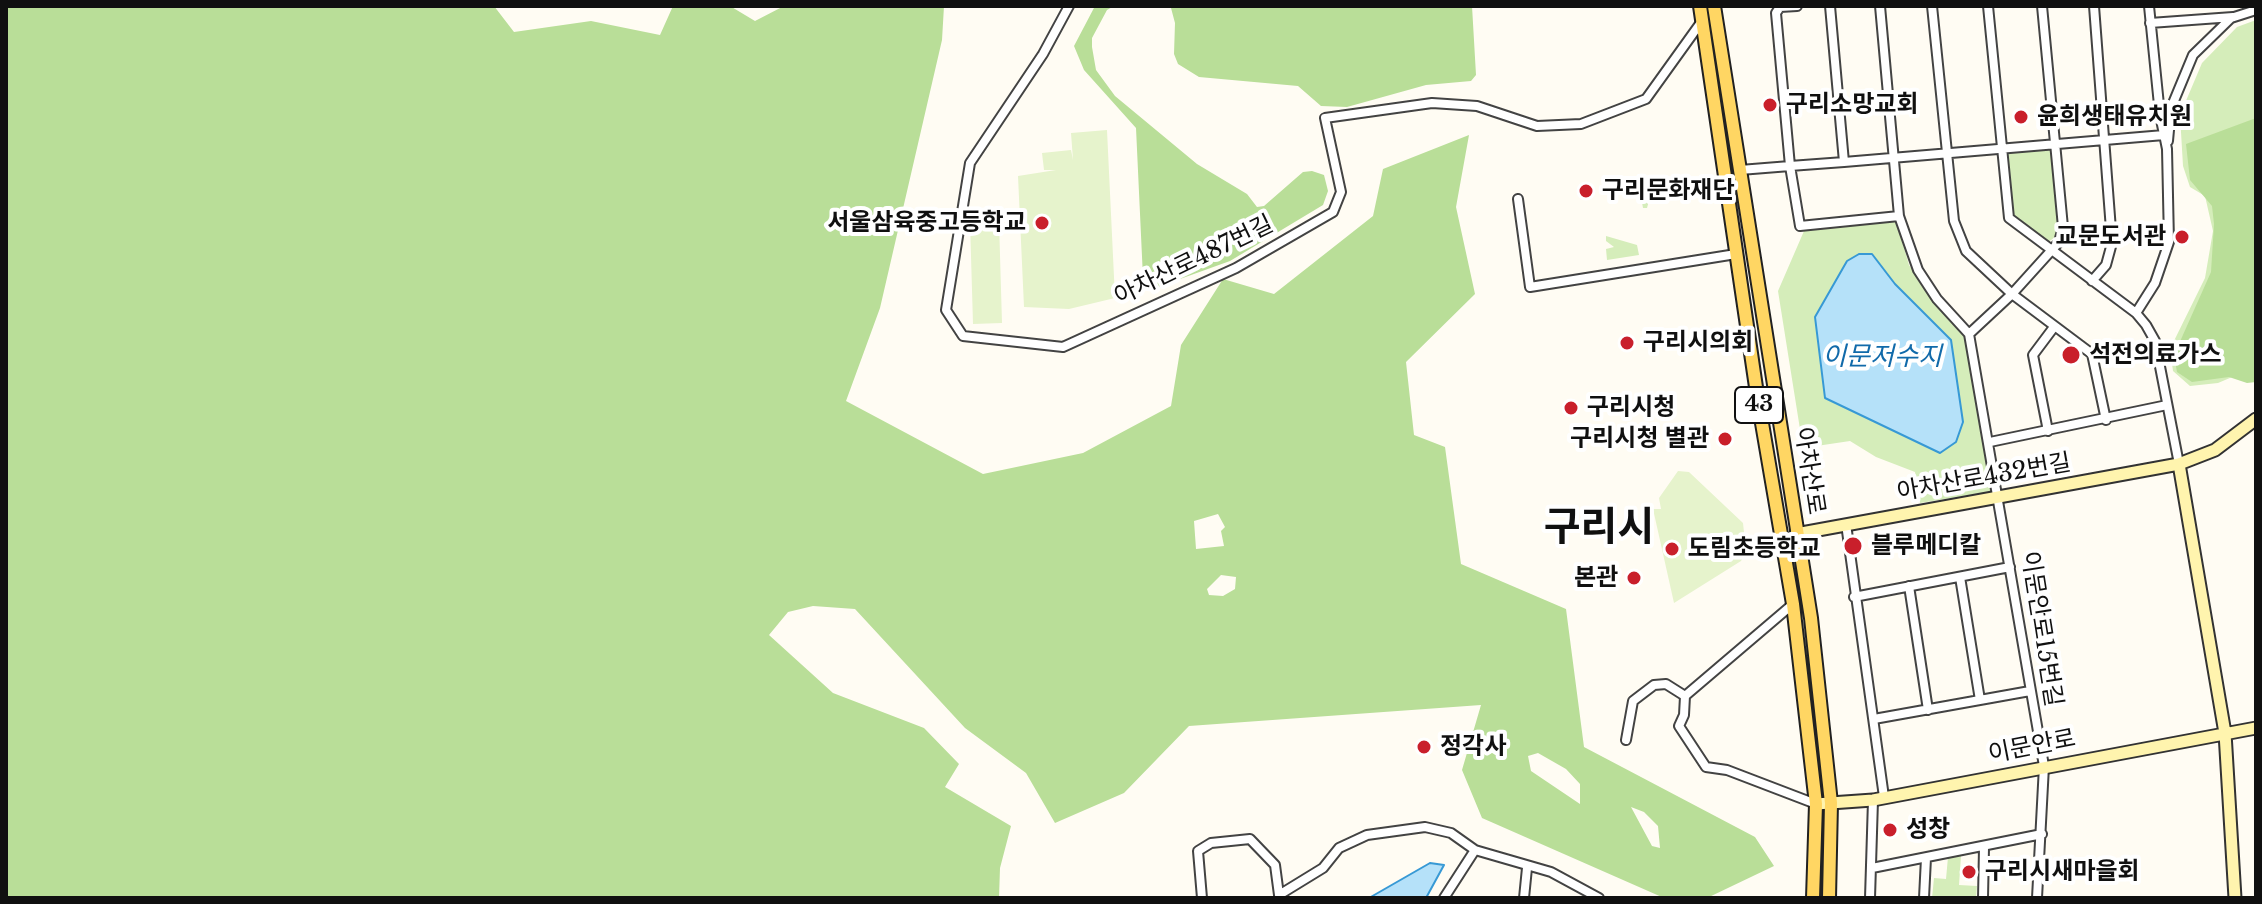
<!DOCTYPE html>
<meta charset="utf-8">
<style>
body{margin:0}
#map{position:relative;width:2262px;height:904px;overflow:hidden;background:#fffcf3;font-family:"Libre Baskerville",serif}
canvas{display:block}
.frame{position:absolute;inset:0;border:8px solid #101010;pointer-events:none}
</style>
<div id="map">
<canvas width="2262" height="904"></canvas>
<div class="frame"></div>
</div>
<script>
const ctx = document.querySelector('canvas').getContext('2d');
ctx.lineJoin = 'round';
function paint(path, color) {
  ctx.fillStyle = color;
  ctx.fill(path, 'evenodd');
}
function shape(rows) {
  const path = new Path2D();
  for (const r of rows) {
    path.moveTo(r[0], r[1]);
    for (let i = 2; i < r.length; i += 2) path.lineTo(r[i], r[i + 1]);
  }
  return path;
}
function trace(path, color, width, dash) {
  ctx.strokeStyle = color;
  ctx.lineWidth = width;
  ctx.lineCap = dash ? 'butt' : 'round';
  ctx.setLineDash(dash || []);
  ctx.stroke(path);
}
function drawText(font, color, halo, rows, align = 'center') {
  ctx.font = font + ' "Libre Baskerville","Noto Sans KR",serif';
  ctx.lineWidth = 8;
  ctx.setLineDash([]);
  ctx.textBaseline = 'middle';
  ctx.strokeStyle = halo;
  ctx.fillStyle = color;
  for (const [text, x, y, turn = 0] of rows) {
    ctx.save();
    ctx.translate(x, y);
    ctx.rotate((+turn || 0) * Math.PI / 180);
    ctx.textAlign = isNaN(turn) ? turn : align;
    if (halo) ctx.strokeText(text, 0, 0);
    ctx.fillText(text, 0, 0);
    ctx.restore();
  }
}
const green = shape([
 [2256,20,2256,363,2244,372,2218,383,2190,386,2173,371,2170,349,2205,278,2213,231,2205,196,2190,187,2183,166,2180,115,2202,63,2237,27],
 [2052,149,2058,222,2057,236,2048,242,2013,217,2004,153],
 [1658,181,1680,192,1684,202,1664,193,1650,197,1647,208,1643,208,1640,191,1644,184],
 [1896,220,1909,265,1937,307,1967,338,1995,491,1920,503,1915,472,1876,457,1850,441,1803,448,1778,291,1804,231],
 [1606,236,1637,245,1639,255,1607,260,1606,249,1614,247,1606,241],
 [1961,856,1959,885,1977,886,1976,898,1932,898,1934,878,1946,879,1948,857]
]);
const forest = shape([
 [6,6,494,6,514,32,591,21,660,35,673,6,730,6,755,21,784,6,944,6,942,40,880,308,846,401,983,474,1083,453,1171,406,1181,345,1223,279,1274,294,1373,216,1383,169,1469,135,1456,207,1475,294,1406,362,1414,435,1445,447,1461,564,1566,609,1584,747,1755,837,1774,866,1707,898,1664,898,1482,818,1462,770,1481,705,1189,726,1124,793,1055,823,1026,773,965,728,855,609,813,606,788,612,769,635,833,693,924,728,959,764,945,787,1011,826,1000,868,999,898,6,898],
 [1218,514,1225,527,1221,531,1224,546,1196,549,1194,521],
 [1221,575,1236,577,1235,589,1223,596,1209,595,1207,589],
 [1538,753,1566,769,1580,784,1580,804,1531,771,1528,756],
 [1631,807,1644,812,1658,826,1660,848,1652,846],
 [1095,6,1114,6,1107,10,1092,38,1092,47,1096,70,1115,96,1197,164,1247,194,1257,207,1264,206,1303,172,1312,171,1324,175,1328,191,1323,205,1230,261,1155,288,1148,286,1143,278,1136,128,1084,70,1074,46],
 [1166,6,1472,6,1476,75,1471,81,1426,85,1347,107,1321,106,1298,86,1199,77,1178,64,1174,54,1175,23,1171,8],
 [2256,118,2256,382,2247,383,2229,377,2192,382,2177,372,2174,355,2211,272,2214,224,2212,206,2190,180,2186,144]
]);
const pitch = shape([
 [1107,130,1115,298,1069,309,1024,307,1018,176,1056,170,1044,170,1042,153,1071,150,1073,160,1071,133],
 [999,221,1002,323,973,324,970,222],
 [1678,471,1689,472,1743,523,1746,551,1741,561,1674,603,1653,509,1661,509,1659,498]
]);
const water = shape([
 [1859,254,1872,254,1895,284,1951,340,1963,422,1956,442,1940,453,1825,398,1815,317,1847,261,1859,254],
 [1430,863,1444,865,1426,898,1369,898,1430,863]
]);
const street = shape([
 [1069,6,1043,54,970,163,946,310,963,336,1063,347,1236,268,1333,212,1341,192,1325,118,1432,103,1477,106,1537,126,1581,124,1646,99,1702,21],
 [1830,6,1844,162,1790,166,1800,226,1899,216,1918,270,1937,299,1969,334,2044,766,2037,898],
 [1880,6,1899,216],
 [1932,6,1954,221,1966,251,2012,294,2092,354,2106,420],
 [1988,6,2009,218,2136,313,2146,325,2155,341,2179,464],
 [2150,23,2233,17],
 [2168,141,2171,108,2193,55,2231,18,2256,10],
 [1844,162,2164,135],
 [1740,170,1790,166,1776,13,1780,7,1797,6],
 [1518,199,1530,287,1736,254],
 [2092,281,2106,265,2112,243,2094,6],
 [2136,313,2155,283,2169,242,2167,149,2160,115,2149,6],
 [1969,334,2012,294,2059,242,2063,227,2042,6],
 [2048,431,2033,355,2054,327],
 [1990,442,2167,405],
 [1846,524,1884,797],
 [1960,577,1980,700],
 [1909,586,1928,710],
 [1854,597,2010,567],
 [1793,604,1685,696,1684,715,1679,726,1706,767,1727,770,1816,804],
 [1874,719,2030,691],
 [1626,740,1633,701,1654,685,1666,684,1685,696],
 [1872,868,2042,834],
 [1202,898,1198,851,1211,843,1250,839,1275,865,1279,895,1323,868,1339,848,1367,835,1425,827,1451,833,1475,850,1551,872,1599,898],
 [1444,898,1475,850],
 [1524,898,1527,868],
 [1870,898,1873,800],
 [1924,898,1926,858],
 [1983,898,1984,848]
]);
const secondary = shape([
 [2179,464,2225,733,2235,898],
 [1796,534,2179,464,2215,450,2256,419],
 [1816,804,1873,800,2256,728]
]);
const primary = shape([
 [1700,6,1757,394,1793,604,1816,804,1813,898],
 [1714,6,1811,618,1831,803,1829,898]
]);
const markers = [
 [1770,105,8,"#c91f2b"],
 [2021,117,8,"#c91f2b"],
 [1586,191,8,"#c91f2b"],
 [1042,223,8,"#c91f2b"],
 [2182,237,8,"#c91f2b"],
 [1627,343,8,"#c91f2b"],
 [2071,355,10,"#c91f2b"],
 [1571,408,8,"#c91f2b"],
 [1725,439,8,"#c91f2b"],
 [1853,546,10,"#c91f2b"],
 [1672,549,8,"#c91f2b"],
 [1634,578,8,"#c91f2b"],
 [1424,747,8,"#c91f2b"],
 [1890,830,8,"#c91f2b"],
 [1969,872,8,"#c91f2b"]
];
const shields = [
 [1759,405,48]
];
const shieldNames = [
 ["43",1759,405]
];
const poiNames = [
 ["구리소망교회",1786,105],
 ["윤희생태유치원",2037,117],
 ["구리문화재단",1602,191],
 ["서울삼육중고등학교",1026,223,"right"],
 ["교문도서관",2166,237,"right"],
 ["구리시의회",1643,343],
 ["석전의료가스",2089,355],
 ["구리시청",1587,408],
 ["구리시청 별관",1709,439,"right"],
 ["블루메디칼",1871,546],
 ["도림초등학교",1688,549],
 ["본관",1618,578,"right"],
 ["정각사",1440,747],
 ["성창",1906,830],
 ["구리시새마을회",1985,872]
];
const streetNames = [
 ["아차산로487번길",1194,261,-26],
 ["아차산로",1809,471,81],
 ["아차산로432번길",1984,478,-10],
 ["이문안로15번길",2041,629,81],
 ["이문안로",2032,747,-11]
];
const waterNames = [
 ["이문저수지",1882,358]
];
const townNames = [
 ["구리시",1599,529]
];
paint(green, '#d5edba');
paint(forest, '#b9de98');
paint(pitch, '#e6f3cc');
paint(water, '#b5e1f9');
trace(water, '#3799d5', 2);
trace(street, '#434343', 12);
trace(secondary, '#323232', 15);
trace(primary, '#212121', 16);
trace(street, '#fff', 8);
trace(secondary, '#fff4ae', 11);
trace(primary, '#ffd663', 12);
for (const [x, y, r, color] of markers) {
  const dot = new Path2D();
  dot.arc(x, y, r, 0, 2 * Math.PI);
  ctx.fillStyle = color;
  ctx.fill(dot);
  trace(dot, '#fff', 3);
}
for (const [x, y, w] of shields) {
  const box = new Path2D();
  box.roundRect(x - w / 2, y - 18, w, 36, 6);
  ctx.fillStyle = '#fff';
  ctx.fill(box);
  trace(box, '#101010', 2);
}
drawText('bold 22px', '#101010', null, shieldNames);
drawText('bold 24px', '#101010', '#fff', poiNames, 'left');
drawText('24px', '#101010', '#fff', streetNames);
drawText('italic 26px', '#116aaa', '#fff', waterNames);
drawText('bold 40px', '#101010', '#fff', townNames);
</script>
